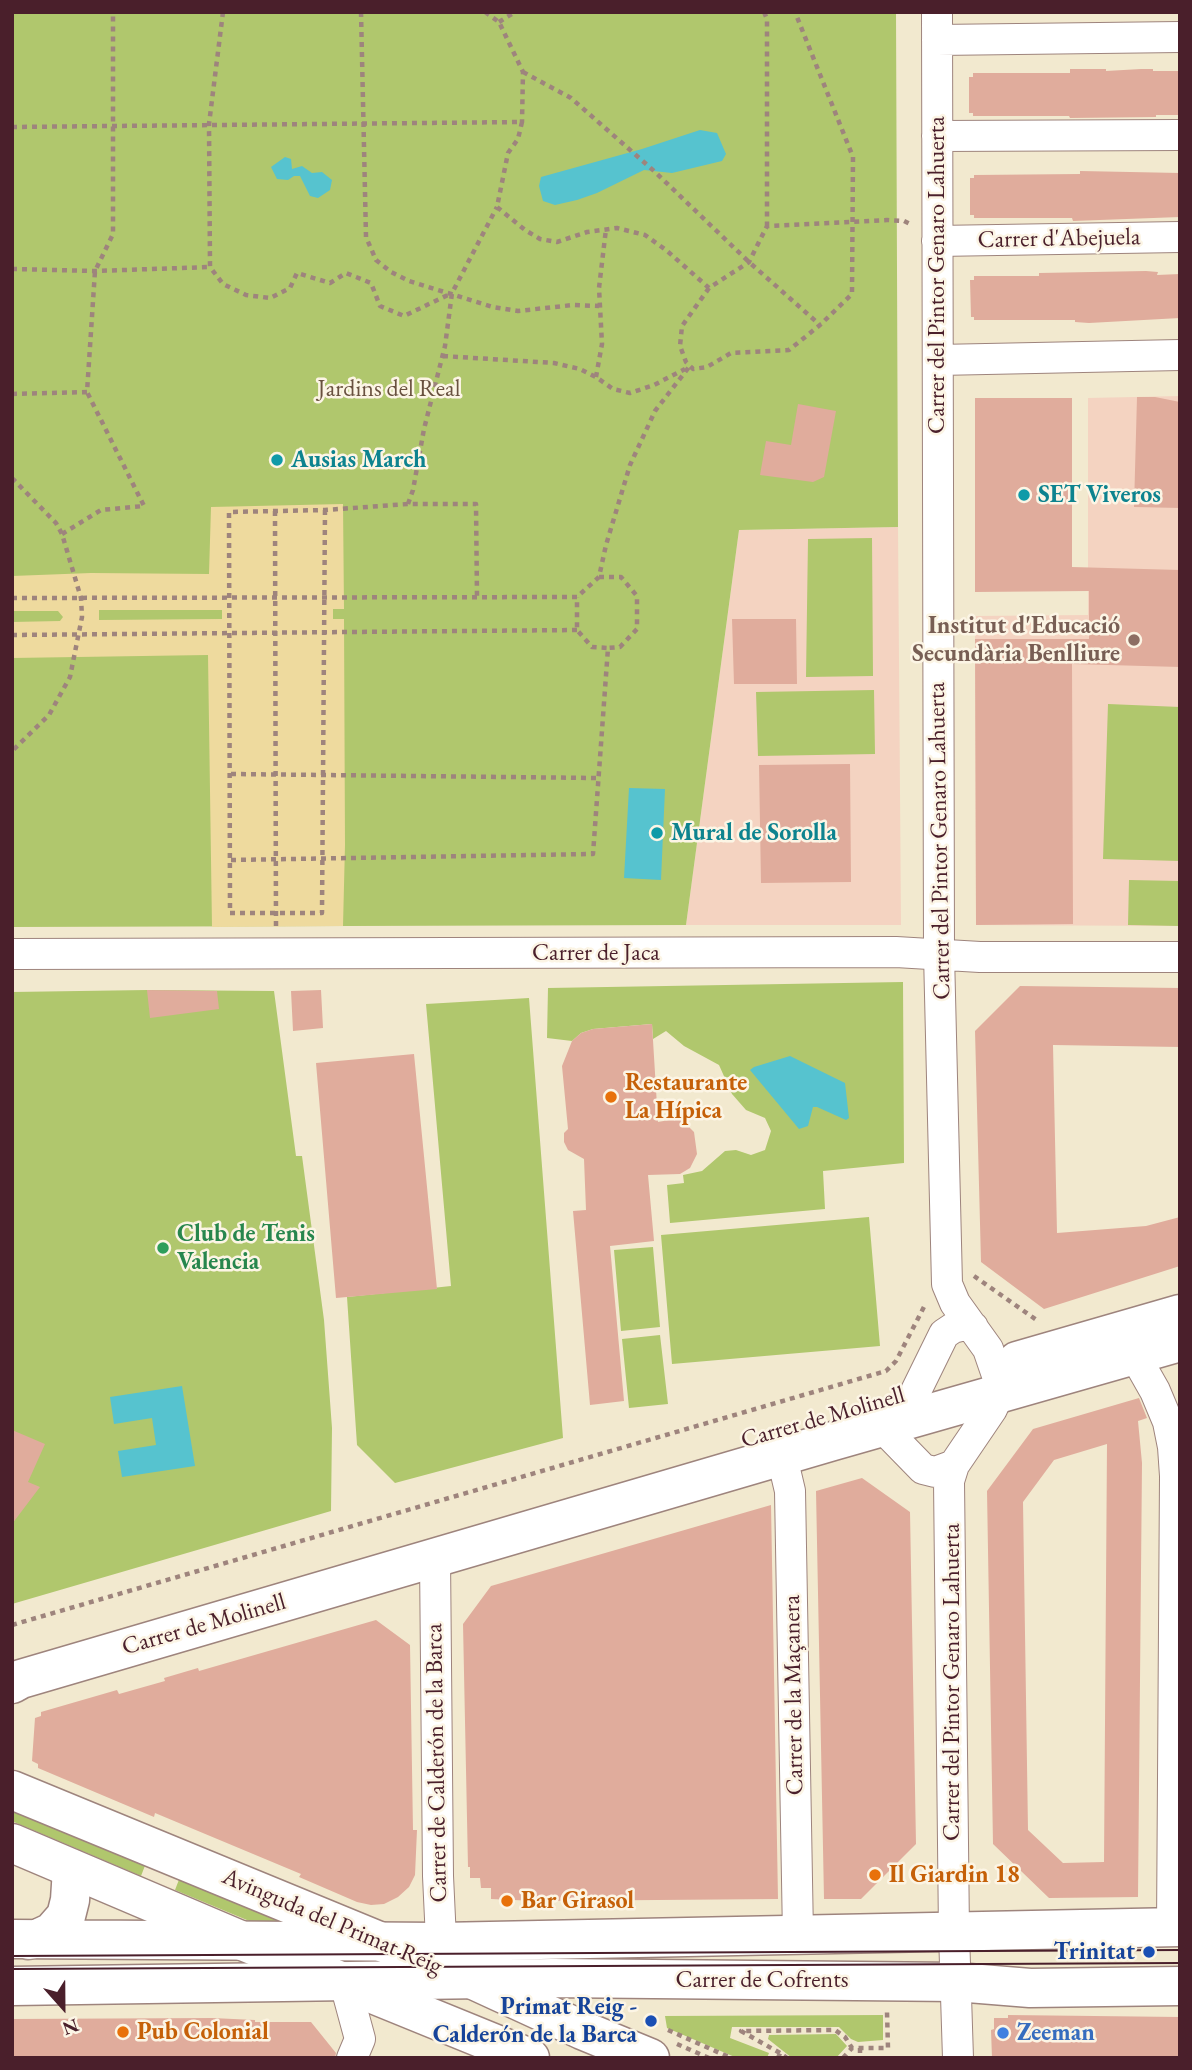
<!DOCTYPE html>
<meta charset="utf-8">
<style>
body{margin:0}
#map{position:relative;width:1192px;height:2070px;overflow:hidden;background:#f2e9cf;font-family:"EB Garamond",serif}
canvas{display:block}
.frame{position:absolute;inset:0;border:14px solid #4a1f2b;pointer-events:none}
.north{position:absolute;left:28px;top:1972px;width:70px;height:70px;-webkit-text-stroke:5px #fcf5e5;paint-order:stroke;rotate:159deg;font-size:19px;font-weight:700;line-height:28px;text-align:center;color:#4a1f2b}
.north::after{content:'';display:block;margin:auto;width:24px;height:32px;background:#4a1f2b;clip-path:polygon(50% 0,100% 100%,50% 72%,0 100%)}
</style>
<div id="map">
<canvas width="1192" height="2070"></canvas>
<div class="frame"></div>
<div class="north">N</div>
</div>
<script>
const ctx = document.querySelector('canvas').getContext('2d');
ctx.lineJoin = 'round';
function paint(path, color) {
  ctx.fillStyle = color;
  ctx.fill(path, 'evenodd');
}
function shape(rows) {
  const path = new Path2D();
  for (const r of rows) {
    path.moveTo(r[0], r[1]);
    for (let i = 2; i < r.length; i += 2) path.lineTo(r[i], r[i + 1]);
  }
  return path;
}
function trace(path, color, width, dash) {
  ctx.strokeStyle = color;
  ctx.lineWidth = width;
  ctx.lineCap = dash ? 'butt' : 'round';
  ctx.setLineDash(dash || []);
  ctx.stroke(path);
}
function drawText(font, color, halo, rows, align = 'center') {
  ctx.font = font + ' "EB Garamond",serif';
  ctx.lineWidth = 5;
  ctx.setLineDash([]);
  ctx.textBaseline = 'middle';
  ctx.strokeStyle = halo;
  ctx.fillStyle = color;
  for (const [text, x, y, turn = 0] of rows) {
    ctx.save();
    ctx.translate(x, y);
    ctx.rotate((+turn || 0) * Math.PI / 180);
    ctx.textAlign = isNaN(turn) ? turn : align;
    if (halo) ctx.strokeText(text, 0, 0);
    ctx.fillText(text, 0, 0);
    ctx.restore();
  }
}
const built = shape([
 [1180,396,1180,926,976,925,975,616,1088,615,1088,398],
 [898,527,901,925,686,925,739,530]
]);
const green = shape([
 [12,12,896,12,898,527,739,530,686,925,12,927],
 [872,538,873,676,806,677,808,539],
 [874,690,875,754,758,756,756,692],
 [1108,704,1180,707,1180,861,1103,859],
 [1129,880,1180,881,1180,926,1128,925],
 [903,982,904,1163,823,1171,825,1209,670,1223,667,1185,684,1183,683,1175,702,1171,725,1151,736,1150,751,1155,765,1150,771,1131,765,1118,746,1110,732,1094,719,1065,684,1046,666,1031,653,1039,652,1024,593,1029,581,1033,572,1041,547,1038,548,988],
 [147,990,274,991,296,1156,302,1156,324,1320,332,1428,331,1511,12,1604,12,992],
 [529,998,563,1438,395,1483,357,1445,347,1297,451,1286,426,1004],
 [869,1217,880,1346,672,1364,661,1235],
 [653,1247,660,1327,621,1331,614,1250],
 [660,1335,668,1404,629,1408,622,1339],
 [14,1808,146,1863,141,1876,14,1822],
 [180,1877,302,1929,278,1933,175,1890],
 [883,2015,883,2040,858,2042,851,2039,839,2027,732,2027,730,2038,769,2053,767,2058,737,2058,667,2028,665,2016],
 [836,2034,847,2046,836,2058,792,2058,768,2039,769,2035]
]);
const sand = shape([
 [343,504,344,609,333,609,333,619,344,619,345,845,343,926,212,927,208,655,12,658,12,622,60,621,63,617,58,611,12,611,12,576,91,573,209,574,211,507],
 [99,610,222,610,222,619,99,620]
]);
const water = shape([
 [700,130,717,133,726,154,722,161,672,173,644,170,597,193,577,200,555,205,543,201,539,186,541,177,642,149],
 [285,157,291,159,292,169,302,166,312,173,322,172,332,180,330,190,318,198,310,196,300,176,294,176,288,180,277,179,271,167],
 [629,788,665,789,661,880,624,878],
 [790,1056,845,1083,849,1118,846,1120,817,1107,813,1107,808,1126,799,1129,750,1070,754,1067],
 [182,1386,195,1466,122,1477,118,1451,156,1445,152,1418,114,1424,110,1397]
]);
const building = shape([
 [1070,69,1106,69,1106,71,1141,69,1153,69,1153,71,1180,71,1180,115,1156,115,1156,117,1070,118,1069,116,973,116,973,113,969,113,969,77,973,77,973,73,1070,73],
 [1080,171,1180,173,1180,217,1073,221,1072,218,974,218,974,215,970,215,970,178,974,178,974,175,1080,174],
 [1146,271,1158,272,1157,275,1180,274,1180,318,1089,323,1075,322,1075,320,974,320,974,317,971,317,970,280,974,280,974,276,1039,276,1039,273],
 [1137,397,1155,397,1180,402,1180,508,1134,507],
 [975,398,1072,398,1072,567,1180,570,1180,667,1072,664,1073,924,976,925,975,639,1089,639,1089,591,975,592],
 [798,404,836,411,824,477,813,482,760,475,766,441,791,445],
 [732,619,796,619,797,684,734,684],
 [850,764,851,882,761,883,759,765],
 [1020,986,1180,988,1180,1047,1053,1045,1057,1233,1146,1226,1180,1217,1180,1266,1044,1309,981,1262,975,1031],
 [147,990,217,991,219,1009,150,1018],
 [321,990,323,1028,293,1031,291,991],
 [652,1024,658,1122,680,1118,694,1132,697,1154,690,1168,680,1174,648,1175,654,1241,610,1246,624,1401,590,1405,573,1211,586,1210,584,1159,568,1150,564,1142,564,1133,568,1129,562,1066,572,1041,581,1033,593,1029],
 [414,1054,437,1289,336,1298,316,1063],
 [1139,1398,1147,1418,1138,1421,1142,1463,1138,1897,1049,1898,993,1844,987,1491,1033,1429],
 [1107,1444,1104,1862,1063,1863,1028,1830,1023,1502,1054,1460],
 [12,1430,45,1444,28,1482,40,1487,12,1524],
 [862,1478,910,1512,916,1844,861,1899,824,1899,816,1491],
 [771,1505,778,1899,536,1901,491,1899,491,1888,481,1888,480,1878,470,1878,470,1867,468,1867,463,1624,491,1586],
 [376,1620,410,1645,413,1830,417,1830,415,1875,409,1887,398,1897,384,1904,371,1905,357,1902,299,1877,301,1874,155,1813,154,1817,38,1768,38,1764,32,1761,35,1718,41,1716,41,1712,117,1690,119,1694,165,1681,164,1678,198,1668,199,1671],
 [1008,2015,1180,2017,1180,2058,992,2058,991,2030,994,2029,994,2018,1008,2018],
 [212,2018,255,2020,255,2022,311,2022,336,2053,335,2058,12,2058,12,2019]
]);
const path = shape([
 [223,12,209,124,210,267,223,284,246,295,270,298,290,288,297,273,330,283,346,273,371,283,380,306,404,316,452,293],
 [361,12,366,237,376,260,391,272,409,281,493,307,518,311,573,305,599,306],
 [485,12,499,22,523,72,522,122],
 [764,12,767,19,767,226],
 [499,22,515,12],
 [523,72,571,98,654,171,749,262,820,325],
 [12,127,522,122,518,139,508,153,497,207,525,230,540,239,557,242,587,232,617,228,645,235,666,250,709,288,749,262,767,226,887,220,904,221,910,224],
 [12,269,95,271,210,267],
 [709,288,682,326,680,346,686,362,693,369,707,367,731,353,789,350,820,325,852,294,853,157,795,12],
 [443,356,554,363,580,369,596,377,613,389,630,393,654,385,685,369],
 [596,377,602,344,599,288,606,229],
 [12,394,87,392,95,271,113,234,113,12],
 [12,478,56,523,62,534,81,598,82,617,70,677,49,715,12,751],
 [408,504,413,490,424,429,445,346,452,293,497,207],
 [325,510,322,913,230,913,229,512,325,510,408,504,476,504,477,597],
 [275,511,276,927],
 [62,534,101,510,144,506,87,392],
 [599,577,621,577,637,596,637,629,620,647,608,648],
 [12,598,577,597,599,577,606,545,630,465,655,411,689,367],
 [12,635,577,630],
 [231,774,597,778],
 [231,860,593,854,608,648,592,647,577,630,577,597],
 [974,1276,1038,1321],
 [12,1625,886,1371,896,1361,926,1303],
 [668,2030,731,2058],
 [677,2044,709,2058],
 [860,2048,860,2058],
 [780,2053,741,2031,835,2030,845,2037,852,2048],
 [778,2058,780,2053,787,2058],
 [843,2058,852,2048,888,2048,887,2012]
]);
const street = shape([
 [937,12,939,954,947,1284,955,1303,988,1349,999,1381,999,1394,992,1409,954,1465,949,1481,954,1933,958,2058],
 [937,40,1180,37],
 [937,136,1180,135],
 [937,241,1180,237],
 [938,360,1180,355],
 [12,954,896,952,980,957,1180,957],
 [1134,1354,1155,1391,1168,1422,1173,1447,1175,1476,1172,1927],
 [916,1391,944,1334,953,1328,965,1325,973,1327],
 [882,1427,923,1469,935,1472,954,1465],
 [782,1457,790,1491,798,1935],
 [435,1558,438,1876,442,1961],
 [344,1980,360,2039,352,2058]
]);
const secondary = shape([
 [1017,1361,1180,1314],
 [12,1684,21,1679,833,1441,1180,1342],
 [12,1939,441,1942,1180,1927],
 [28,1940,37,1939,52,1932,66,1916,70,1900,72,1869],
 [12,1986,553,1978,956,1982,1030,1988,1180,1986]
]);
const primary = shape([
 [12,1790,469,1978,582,2030,650,2058],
 [12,1843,245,1942,530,2058]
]);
const tram = shape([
 [12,1956,1180,1950],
 [12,1969,1180,1963]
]);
const markers = [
 [277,460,7,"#0f9aa8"],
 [1024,495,7,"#0f9aa8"],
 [1134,640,7,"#8d6e63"],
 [657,833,7,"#0f9aa8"],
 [611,1097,7,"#e8710a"],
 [163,1248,7,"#2e9e5b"],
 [875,1875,7,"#e8710a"],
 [507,1901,7,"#e8710a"],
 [1149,1952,7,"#1a4fb4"],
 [651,2021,7,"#1a4fb4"],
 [123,2032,7,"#e8710a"],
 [1003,2033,7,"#3f7fe0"]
];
const streetNames = [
 ["Carrer d'Abejuela",1059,239,-1],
 ["Carrer del Pintor Genaro Lahuerta",937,275,-90],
 ["Carrer del Pintor Genaro Lahuerta",940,841,-91],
 ["Carrer de Jaca",596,953],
 ["Carrer de Molinell",823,1418,-16],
 ["Carrer de Molinell",204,1625,-16],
 ["Carrer del Pintor Genaro Lahuerta",952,1682,-90],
 ["Carrer de la Maçanera",794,1695,-91],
 ["Carrer de Calderón de la Barca",437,1763,-91],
 ["Avinguda del Primat Reig",332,1922,23],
 ["Carrer de Cofrents",762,1980]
];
const parkNames = [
 ["Jardins del Real",389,389]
];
const cultureNames = [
 ["Ausias March",291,460],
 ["SET Viveros",1038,495],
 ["Mural de Sorolla",671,833]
];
const educationNames = [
 ["Institut d'Educació",1120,626],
 ["Secundària Benlliure",1120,654]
];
const foodNames = [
 ["Restaurante",625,1083],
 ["La Hípica",625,1111],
 ["Il Giardin 18",889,1875],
 ["Bar Girasol",521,1901],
 ["Pub Colonial",137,2032]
];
const leisureNames = [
 ["Club de Tenis",177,1234],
 ["Valencia",177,1262]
];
const transitNames = [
 ["Trinitat",1135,1952],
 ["Primat Reig -",637,2007],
 ["Calderón de la Barca",637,2035]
];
const shopNames = [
 ["Zeeman",1017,2033]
];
paint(built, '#f4d3c1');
paint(green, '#b0c76d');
paint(sand, '#eeda9e');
paint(water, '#56c3cf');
paint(building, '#e0ac9c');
trace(street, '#9e847d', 32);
trace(secondary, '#9e847d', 41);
trace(primary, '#9e847d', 41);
trace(path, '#9e847d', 4.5, [5, 5]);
trace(street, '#fff', 30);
trace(secondary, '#fff', 38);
trace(primary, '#fff', 38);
trace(tram, '#4a1f2b', 2);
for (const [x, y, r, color] of markers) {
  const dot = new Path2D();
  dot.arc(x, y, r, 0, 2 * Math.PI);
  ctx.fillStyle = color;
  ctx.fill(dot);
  trace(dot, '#fcf5e5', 2.5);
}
drawText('24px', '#4a1f2b', '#fcf5e5', streetNames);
drawText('24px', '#69513f', '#fcf5e5', parkNames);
drawText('bold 24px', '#0d838f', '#fcf5e5', cultureNames, 'left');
drawText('bold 24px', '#785e54', '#fcf5e5', educationNames, 'right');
drawText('bold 24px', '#c56008', '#fcf5e5', foodNames, 'left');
drawText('bold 24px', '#27864d', '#fcf5e5', leisureNames, 'left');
drawText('bold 24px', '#164399', '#fcf5e5', transitNames, 'right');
drawText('bold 24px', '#366cbe', '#fcf5e5', shopNames, 'left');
</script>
